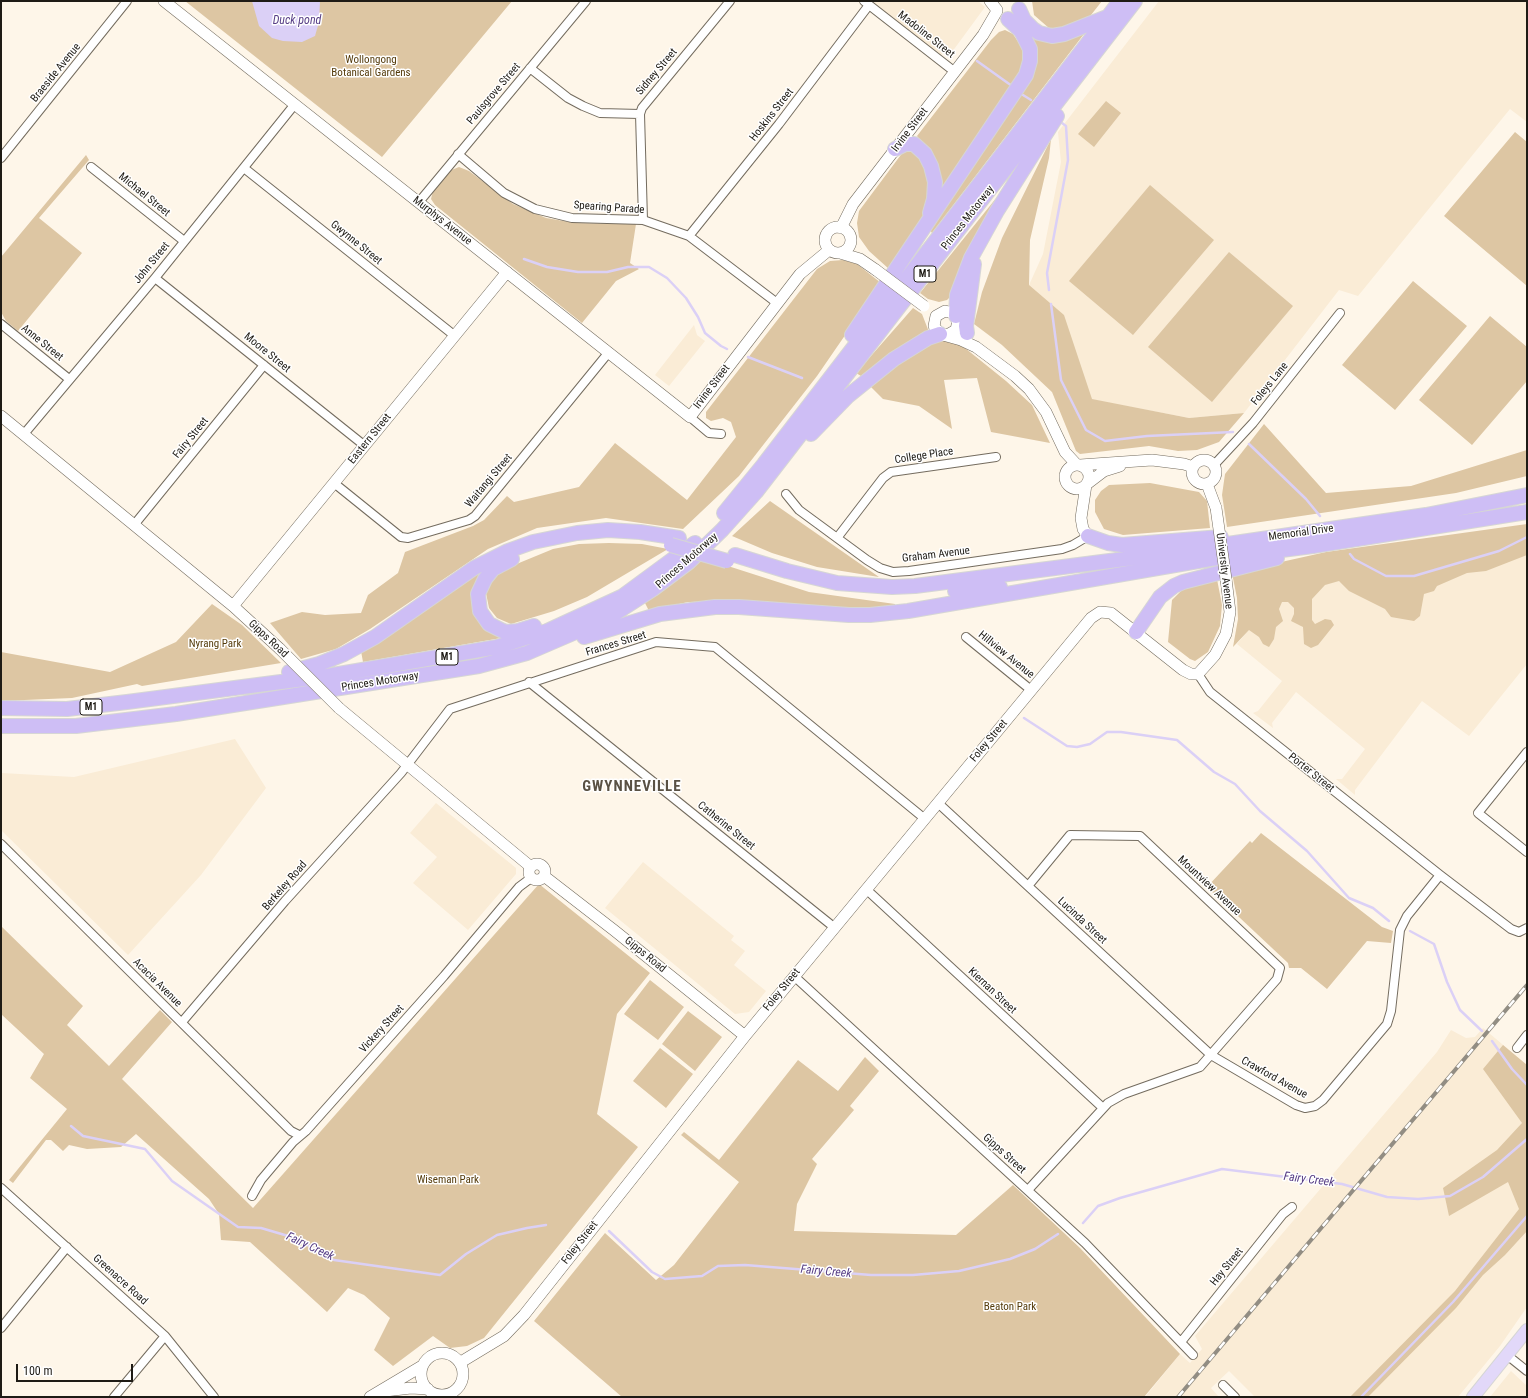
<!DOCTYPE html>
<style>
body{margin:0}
#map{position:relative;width:1528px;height:1398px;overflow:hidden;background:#fef6e9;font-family:"Roboto Condensed",sans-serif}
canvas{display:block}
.frame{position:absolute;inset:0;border:2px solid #1e1b15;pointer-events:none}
.scale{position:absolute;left:16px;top:1364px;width:117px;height:18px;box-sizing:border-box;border:2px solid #1e1b15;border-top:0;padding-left:5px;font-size:12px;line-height:14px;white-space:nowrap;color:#1e1b15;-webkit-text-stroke:3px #fff;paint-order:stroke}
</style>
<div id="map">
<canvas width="1528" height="1398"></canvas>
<div class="frame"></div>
<div class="scale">100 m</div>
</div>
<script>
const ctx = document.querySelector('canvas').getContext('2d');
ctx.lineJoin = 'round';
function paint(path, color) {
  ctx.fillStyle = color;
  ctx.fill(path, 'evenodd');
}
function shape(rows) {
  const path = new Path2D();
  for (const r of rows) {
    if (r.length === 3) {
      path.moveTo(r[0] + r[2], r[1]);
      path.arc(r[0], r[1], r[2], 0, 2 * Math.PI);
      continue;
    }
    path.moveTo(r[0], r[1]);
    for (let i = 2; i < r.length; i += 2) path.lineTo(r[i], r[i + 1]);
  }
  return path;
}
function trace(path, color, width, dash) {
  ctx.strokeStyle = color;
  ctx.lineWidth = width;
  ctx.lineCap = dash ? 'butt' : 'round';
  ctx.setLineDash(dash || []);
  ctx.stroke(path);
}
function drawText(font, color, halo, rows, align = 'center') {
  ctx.font = font + ' "Roboto Condensed",sans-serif';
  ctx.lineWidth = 3;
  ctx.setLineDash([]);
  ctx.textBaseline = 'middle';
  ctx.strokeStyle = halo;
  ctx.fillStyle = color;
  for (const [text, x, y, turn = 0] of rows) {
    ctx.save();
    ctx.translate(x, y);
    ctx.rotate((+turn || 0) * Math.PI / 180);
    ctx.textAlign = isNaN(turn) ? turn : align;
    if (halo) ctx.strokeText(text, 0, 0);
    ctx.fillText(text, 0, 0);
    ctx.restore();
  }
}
const built = shape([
 [870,1,978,1,985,7,952,52,946,48,941,55],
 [1159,1,1527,1,1527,122,1510,109,1358,296,1339,290,1244,413,1189,418,1052,392,1002,345,1043,254,1061,162,1058,132],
 [694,325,697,335,705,341,669,386,655,375],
 [1527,548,1527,664,1469,736,1422,701,1355,790,1355,795,1336,779,1342,779,1365,749,1296,692,1272,723,1273,728,1253,713,1258,711,1282,681,1237,644,1272,602,1314,568],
 [235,739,266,788,201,875,128,955,1,830,2,773,74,777],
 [436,803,516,868,516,874,468,930,413,883,437,857,410,833],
 [643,862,734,936,731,940,745,951,734,965,766,991,749,1012,735,1014,605,908],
 [1483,1028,1527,1065,1527,1307,1500,1346,1458,1397,1255,1397,1229,1371,1211,1388,1219,1397,1145,1397,1180,1354,1190,1363,1202,1349,1195,1336,1437,1052,1451,1030,1466,1038,1475,1037],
 [1511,1371,1527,1386,1527,1397,1490,1397]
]);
const green = shape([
 [185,1,512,1,382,157],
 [1032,1,1102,1,1080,29,1087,30,932,233,928,227,1037,60,1037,53,1030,30,1050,29,1034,15],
 [1005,30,1013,34,1025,52,1021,73,942,192,929,153,917,136,991,40,999,32],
 [1106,101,1121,113,1094,147,1078,134],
 [1515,132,1527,142,1527,286,1444,216],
 [1051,139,1049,158,1030,240,1029,285,1064,315,1092,399,1189,418,1244,413,1219,442,1197,450,1178,451,1149,446,1080,454,1076,451,1052,392,1002,345,974,324,982,292,1002,238],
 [913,146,930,173,926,210,922,221,889,269,869,251,859,237,857,223,859,211,906,148],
 [86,155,89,160,39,218,82,253,18,331,6,321,1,312,1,257],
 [459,167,469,171,513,204,546,218,576,223,636,224,630,263,639,269,616,281,582,323,435,205,431,199,433,191,449,171],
 [1150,185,1214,240,1133,335,1069,281],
 [997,197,950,297,947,300,939,302,928,299,920,293],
 [1229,252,1293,306,1212,402,1148,347],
 [843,260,857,264,881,283,817,376,739,476,683,529,606,518,537,528,488,549,370,629,336,649,301,659,270,623,302,612,325,615,361,613,368,595,398,573,405,552,473,526,484,520,507,496,514,502,579,487,615,443,687,500,736,437,731,422,723,418,711,421,706,418,706,412,817,269,830,261],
 [1413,281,1467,326,1395,410,1342,365],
 [913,308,922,314,929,332,861,376,856,373],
 [1490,316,1527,347,1527,381,1472,445,1419,400],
 [940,340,960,344,1006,381,1032,405,1050,443,991,432,977,378,944,380,952,429,919,406,883,399,870,386,902,360,927,344],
 [1264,424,1326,493,1411,486,1527,450,1527,476,1456,493,1227,527,1222,495,1225,474],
 [1150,483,1199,492,1207,501,1210,528,1123,535,1104,529,1095,512,1095,500,1101,491,1109,485],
 [770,501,879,577,817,567,772,553,732,536],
 [1527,524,1527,555,1486,571,1467,573,1437,586,1434,591,1424,594,1420,616,1414,621,1391,617,1385,609,1349,591,1339,581,1325,585,1312,599,1312,620,1315,624,1325,619,1331,620,1334,625,1318,645,1311,648,1304,644,1303,627,1291,621,1294,614,1294,608,1288,602,1282,602,1279,609,1283,621,1276,627,1274,639,1269,647,1263,644,1259,637,1249,630,1233,647,1238,619,1237,598,1232,573,1326,552],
 [609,543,642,544,668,549,587,597,554,611,511,624,497,618,489,608,486,593,490,581,502,570,553,549,579,544],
 [703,558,809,592,895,604,895,607,845,610,738,601,688,602,649,611,645,603],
 [482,570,476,582,471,600,480,621,507,637,363,662,361,651,393,633],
 [1216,574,1222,605,1220,626,1208,652,1195,661,1190,659,1168,642,1172,600,1189,583],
 [212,604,242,625,281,663,142,686,137,684,72,698,1,701,1,652,110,672,176,642],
 [1261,833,1382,927,1393,931,1391,943,1367,941,1327,989,1301,968,1289,968,1288,963,1207,887,1250,841,1252,843],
 [539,884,650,973,617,1014,597,1114,638,1147,484,1338,467,1346,450,1348,433,1336,393,1366,374,1350,390,1318,364,1295,348,1288,327,1312,250,1242,221,1240,219,1214,209,1199,136,1134,121,1147,87,1149,69,1145,63,1151,51,1140,46,1140,13,1183,9,1180,67,1109,30,1078,44,1054,1,1014,1,926,83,1006,67,1025,109,1066,160,1010,172,1022,122,1079,253,1208],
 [650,980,684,1007,658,1040,624,1014],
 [688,1011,722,1037,695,1071,662,1044],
 [1503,1045,1527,1065,1527,1231,1505,1255,1483,1275,1456,1308,1368,1397,1350,1397,1455,1291,1519,1209,1508,1182,1449,1216,1443,1188,1497,1150,1522,1123,1483,1069],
 [660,1048,693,1074,666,1108,633,1081],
 [865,1057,879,1071,850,1106,854,1110,812,1159,817,1164,797,1204,794,1231,956,1235,1013,1185,1080,1248,1180,1354,1144,1397,622,1397,534,1321,605,1233,656,1280,674,1265,739,1182,681,1135,684,1132,719,1160,798,1060,838,1091]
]);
const water = shape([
 [252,1,320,1,319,22,315,36,302,42,283,41,272,38,259,26]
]);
const stream = shape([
 [977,61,1012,86],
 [1023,95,1031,100],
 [524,259,547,267,578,272,607,272,628,267,649,267,667,278,686,298,698,317,705,333,721,346,727,349],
 [1049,290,1047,273,1068,160,1066,126,1062,123],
 [1051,304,1061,380,1086,430,1105,441,1147,436,1233,432],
 [748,357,802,378],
 [1249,444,1306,499,1320,516],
 [1350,554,1354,559,1386,576,1414,576,1499,551,1527,537],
 [1024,718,1067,746,1077,747,1090,744,1107,732,1121,732,1177,740,1214,772,1235,784,1260,811,1307,851,1349,898,1373,908,1389,921],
 [1410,931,1434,944,1447,982,1460,1010,1482,1031],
 [1492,1041,1512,1069,1527,1085],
 [71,1126,83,1136,145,1149,172,1181,238,1227,261,1228,295,1238,334,1260,440,1275,466,1254,497,1235,527,1228,546,1225],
 [1083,1223,1098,1206,1120,1198,1222,1169,1342,1184,1387,1197,1418,1199,1450,1196,1483,1177,1527,1139],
 [609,1231,652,1272,665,1279,702,1276,718,1266,745,1265,871,1275,913,1275,959,1271,1010,1259,1035,1249,1058,1234],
 [1361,1397,1453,1302,1527,1216]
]);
const street = shape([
 [864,1,955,72],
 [530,68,568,98,583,106,600,113,640,114],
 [458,154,504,193,535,209,572,218,643,220,689,236,777,303],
 [1,158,127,1],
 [91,167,184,241],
 [244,168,455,336],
 [419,202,586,1],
 [643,220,640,114,642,108,730,1],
 [689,236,779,124,869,5],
 [155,278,365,446],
 [1,324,69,379],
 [690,417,709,433,721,434],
 [24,434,155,278,295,104],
 [1214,465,1253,423,1340,313],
 [334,483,401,537,408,538,469,520,475,516,609,352],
 [786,494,799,510,867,560,880,568,893,572,909,571,1062,549,1073,545,1088,536],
 [134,525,264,365],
 [837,538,883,478,891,472,996,457],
 [966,637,1031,690],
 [1198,674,1210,692,1440,875,1511,929,1519,932,1527,928],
 [529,682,835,928],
 [1527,752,1478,813,1527,852],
 [938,803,1211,1055,1296,1105,1305,1108,1315,1106,1323,1100,1387,1024,1391,1011,1400,930,1407,916,1440,875],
 [1,844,291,1131,299,1135],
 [867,890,1103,1108],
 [794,976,1085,1243,1193,1355],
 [182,1022,285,901,401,773,450,709,656,642,715,647,925,819],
 [1517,1048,1527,1035],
 [1,1188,165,1336,214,1397],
 [1028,1190,1108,1103,1124,1094,1200,1067,1277,979,1280,968,1140,836,1070,835,1028,886],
 [252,1196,261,1180,293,1142,306,1131,444,976,519,887,531,878],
 [1,1328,67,1247],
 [1181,1342,1283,1214,1292,1207],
 [1507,1355,1527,1371],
 [1223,1385,1235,1397],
 [114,1397,165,1336]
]);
const secondary = shape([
 [164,1,690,417,800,274,829,250],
 [990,1,997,10],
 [838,240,13],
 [841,228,853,204,983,35,997,11],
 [840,253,860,259,876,270],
 [958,320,956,330,947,335,940,334,934,326,936,316,945,311,953,313,956,316,959,321],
 [943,335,961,340,976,347,1015,376,1029,389,1046,412,1065,452,1077,465],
 [1,416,233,606,280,649],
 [1204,472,12],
 [1077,477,12],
 [1080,465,1152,460,1184,464,1193,467],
 [1087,484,1104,471,1120,466],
 [1207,484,1216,508],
 [1086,485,1081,518,1083,529,1088,536],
 [233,606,507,272],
 [339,708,531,867],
 [537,872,8],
 [544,876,615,931,745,1036],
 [442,1374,21],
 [461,1362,504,1336,524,1315,745,1036,1091,618,1100,612,1111,613,1183,670,1191,674,1198,674,1215,655,1226,634,1230,612,1226,579],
 [385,1391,411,1388,428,1389],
 [370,1397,422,1366]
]);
const primary = shape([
 [1473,1397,1527,1330]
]);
const highway = shape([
 [1019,9,1024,20,1033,29,1039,33,1052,36,1064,34,1107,17],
 [895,149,905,144,914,144,925,154,931,166,935,182,934,199,930,213],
 [956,316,957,295,971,258,997,211,1057,116],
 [967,333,966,326,974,264],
 [852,335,1026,75,1030,61,1030,49,1021,31,1008,19],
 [811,434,848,396,894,359,928,338,940,334],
 [724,513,764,464,1120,1],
 [1088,536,1108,543,1122,545,1221,537],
 [735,555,787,571,837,583,892,587,915,586,1125,559,1426,515,1527,495],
 [512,559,493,569,485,579,478,594,480,611,489,624,505,632,518,631,534,626],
 [955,591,1000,587],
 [1136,632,1160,597,1174,586,1183,582,1277,558],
 [584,637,660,614,715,607,739,607,849,615,870,615,908,611,1210,559,1313,546,1527,512],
 [289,672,319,664,344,654,375,637,474,568,508,551,533,542,577,533,608,530,640,532,679,538],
 [1,708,67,709,127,702,327,676,497,647,547,631,623,596,695,543],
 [1,726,76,726,176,714,479,666,527,653,585,628,611,616,653,589,689,562,722,530,756,492,1135,1]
]);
const rail = shape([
 [1178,1397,1527,985]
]);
const secondaryBridge = shape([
 [876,270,924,306],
 [1216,508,1226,579],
 [280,649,339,708]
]);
const highwayBridge = shape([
 [671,545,727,561]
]);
const shields = [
 [925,274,22],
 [447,657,22],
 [91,707,22]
];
const shieldNames = [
 ["M1",925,274],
 ["M1",447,657],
 ["M1",91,707]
];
const streetNames = [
 ["Madoline Street",926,35,38],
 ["Sidney Street",657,72,-50],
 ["Braeside Avenue",56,73,-51],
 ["Paulsgrove Street",494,94,-50],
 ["Hoskins Street",772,115,-52],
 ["Irvine Street",910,130,-53],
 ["Michael Street",144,195,39],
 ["Spearing Parade",609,208,4],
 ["Princes Motorway",968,218,-52],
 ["Murphys Avenue",442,221,38],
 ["Gwynne Street",356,243,39],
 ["John Street",152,263,-51],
 ["Anne Street",42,343,39],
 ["Moore Street",267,353,39],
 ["Foleys Lane",1270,384,-51],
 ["Irvine Street",712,387,-53],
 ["Fairy Street",191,438,-51],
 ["Eastern Street",370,439,-51],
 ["College Place",924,456,-9],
 ["Waitangi Street",489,481,-50],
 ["Memorial Drive",1301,533,-8],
 ["Graham Avenue",936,555,-7],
 ["Princes Motorway",687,561,-41],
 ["University Avenue",1224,571,83],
 ["Gipps Road",268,639,43],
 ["Frances Street",616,644,-17],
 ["Hillview Avenue",1006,655,39],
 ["Princes Motorway",380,682,-9],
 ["Foley Street",989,741,-50],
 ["Porter Street",1311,773,39],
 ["Catherine Street",726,826,39],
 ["Berkeley Road",285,886,-49],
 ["Mountview Avenue",1209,886,43],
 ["Lucinda Street",1082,921,43],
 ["Gipps Road",645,955,39],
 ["Acacia Avenue",157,983,45],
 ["Foley Street",782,990,-51],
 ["Kiernan Street",992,991,43],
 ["Vickery Street",382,1029,-48],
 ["Crawford Avenue",1274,1078,29],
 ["Gipps Street",1004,1154,42],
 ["Foley Street",580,1243,-52],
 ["Hay Street",1227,1267,-51],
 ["Greenacre Road",120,1280,42]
];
const parkNames = [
 ["Wollongong",371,60],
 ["Botanical Gardens",371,73],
 ["Nyrang Park",215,644],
 ["Wiseman Park",448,1180],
 ["Beaton Park",1010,1307]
];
const waterNames = [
 ["Duck pond",297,21],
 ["Fairy Creek",1309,1180,7],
 ["Fairy Creek",310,1247,25],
 ["Fairy Creek",826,1272,5]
];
const districtNames = [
 ["GWYNNEVILLE",632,787]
];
paint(built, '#faecd6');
paint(green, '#ddc6a3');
paint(water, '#dbd0f6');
trace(stream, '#dbd0f6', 2.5);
trace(street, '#746c5f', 10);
trace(secondary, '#746c5f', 12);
trace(primary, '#d6d6d5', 14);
trace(highway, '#d6d6d5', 16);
trace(street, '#fff', 8);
trace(secondary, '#fff', 11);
trace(primary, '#e2d8f9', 12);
trace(highway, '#cebef5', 14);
trace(rail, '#928d83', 4);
trace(rail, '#fff', 2.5, [8]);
trace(secondaryBridge, '#746c5f', 12, []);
trace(highwayBridge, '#d6d6d5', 16, []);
trace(secondaryBridge, '#fff', 11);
trace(highwayBridge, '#cebef5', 14);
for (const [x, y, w] of shields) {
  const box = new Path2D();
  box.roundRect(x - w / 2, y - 8, w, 16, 3);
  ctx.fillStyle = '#fff';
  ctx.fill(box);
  trace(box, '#1e1b15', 1);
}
drawText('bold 10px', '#1e1b15', null, shieldNames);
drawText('11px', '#1e1b15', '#fff', streetNames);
drawText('11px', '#553c0c', '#fff', parkNames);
drawText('italic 12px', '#573e86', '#fff', waterNames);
ctx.letterSpacing = '1px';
drawText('bold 15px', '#595144', '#fff', districtNames);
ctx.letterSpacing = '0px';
</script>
